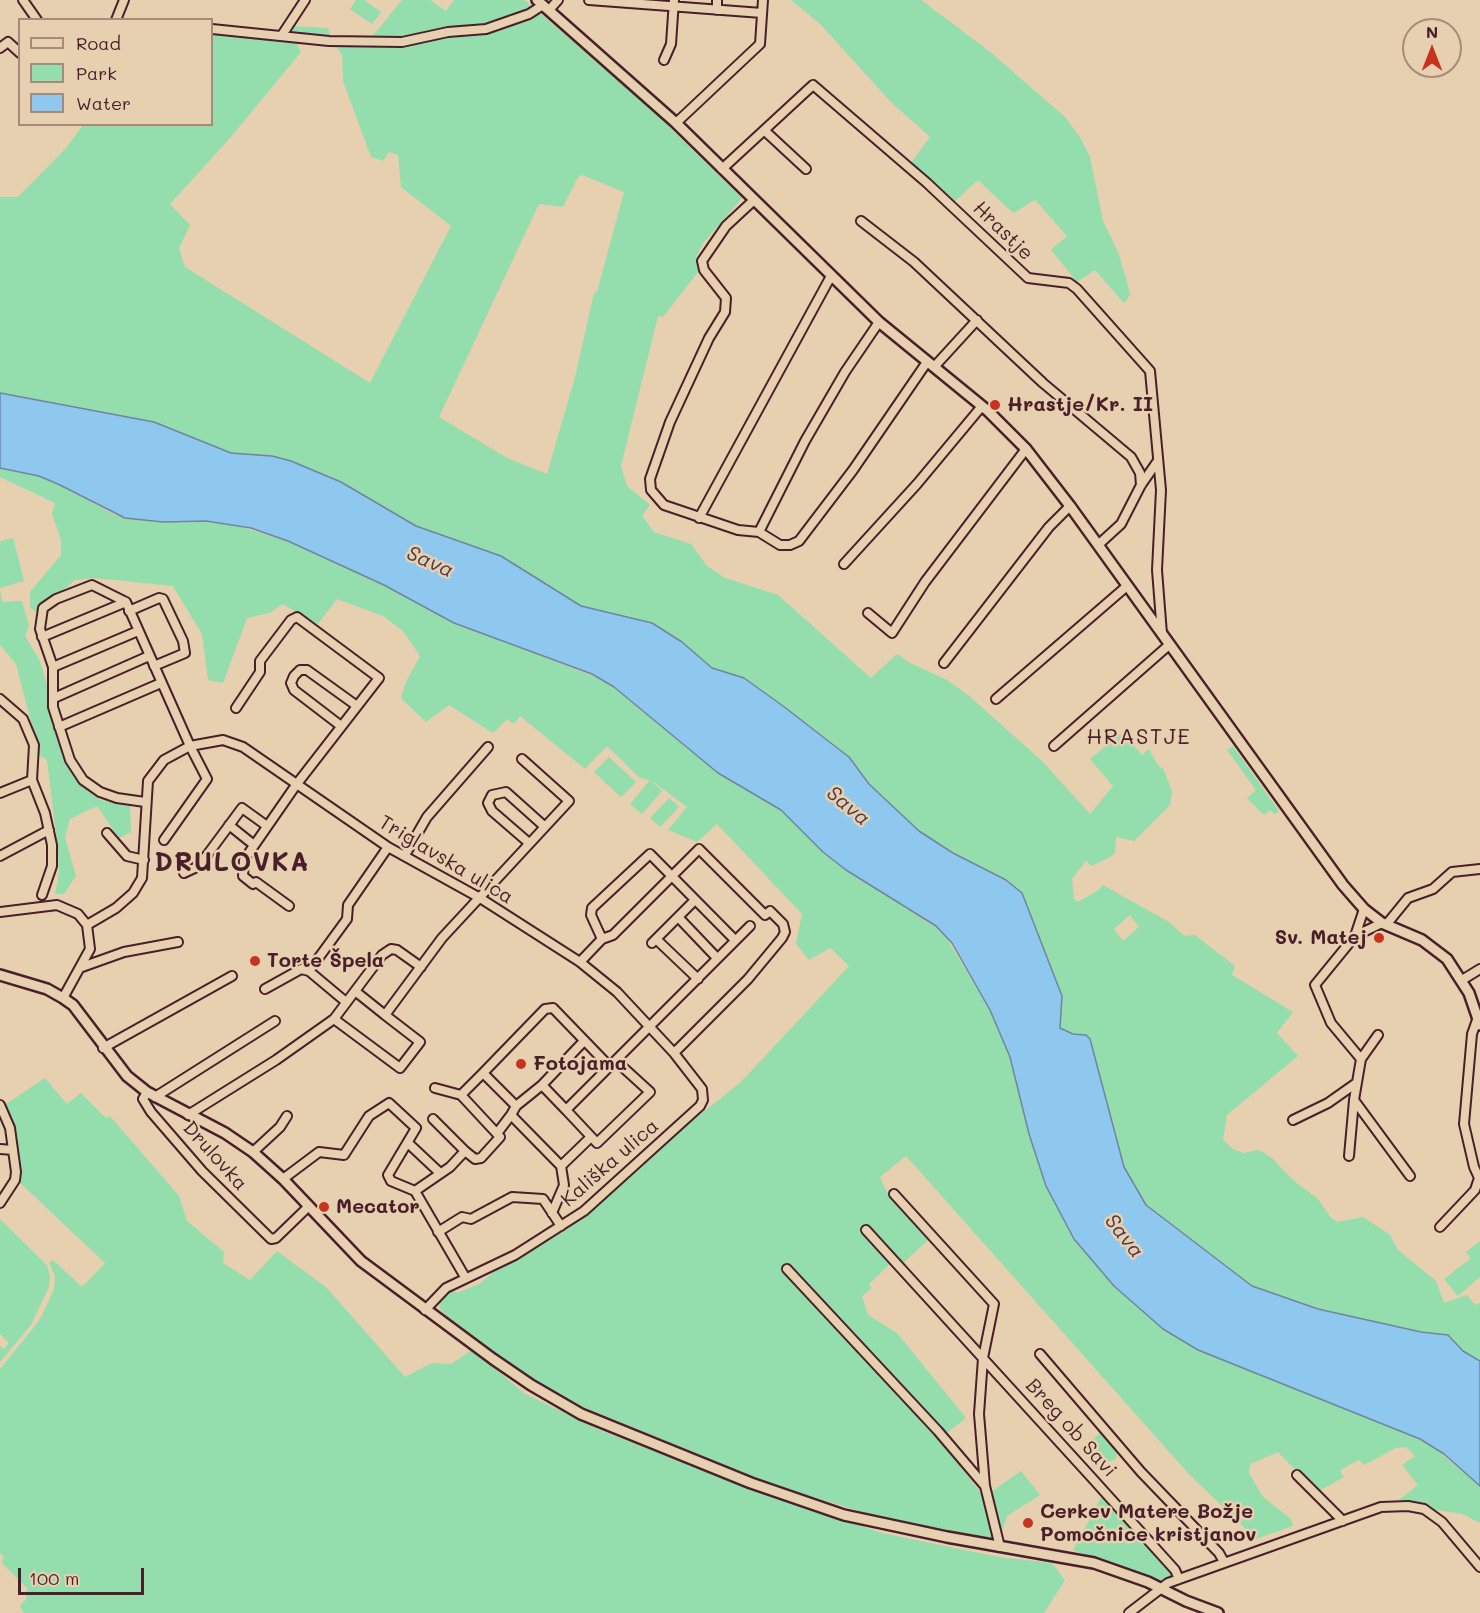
<!DOCTYPE html>
<meta charset="utf-8">
<style>
body{margin:0}
#map{position:relative;width:1480px;height:1613px;overflow:hidden;background:#e6d0af;font-family:Mali,sans-serif}
canvas{display:block}
.legend{position:absolute;left:18px;top:18px;width:195px;height:108px;box-sizing:border-box;background:#e6d0af;border:2px solid #a8897a;margin:0;padding:8px 10px;list-style:none;font-size:18px;color:#4a1f2b}
.legend li{display:flex;align-items:center;gap:12px;height:30px}
.legend b{width:30px;border:2px solid #a8897a}
.north{position:absolute;left:1402px;top:18px;width:60px;height:60px;box-sizing:border-box;background:#e6d0af;border:2px solid #a8897a;border-radius:50%;rotate:0deg;font-size:16px;font-weight:700;line-height:24px;text-align:center;color:#4a1f2b}
.north::after{content:'';display:block;margin:auto;width:21px;height:27px;background:#c8321e;clip-path:polygon(50% 0,100% 100%,50% 72%,0 100%)}
.scale{position:absolute;left:18px;top:1568px;width:126px;height:27px;box-sizing:border-box;border:3px solid #4a1f2b;border-top:0;padding-left:8px;font-size:18px;line-height:21px;white-space:nowrap;color:#4a1f2b;-webkit-text-stroke:4px #e6d0af;paint-order:stroke}
</style>
<div id="map">
<canvas width="1480" height="1613"></canvas>
<ul class="legend">
<li><b style="height:8px;background:#e6d0af"></b>Road</li>
<li><b style="height:16px;background:#94ddac"></b>Park</li>
<li><b style="height:16px;background:#8fc8ee"></b>Water</li>
</ul>
<div class="north">N</div>
<div class="scale">100 m</div>
</div>
<script>
const ctx = document.querySelector('canvas').getContext('2d');
ctx.lineJoin = 'round';
function paint(path, color) {
  ctx.fillStyle = color;
  ctx.fill(path, 'evenodd');
}
function shape(rows) {
  const path = new Path2D();
  for (const r of rows) {
    path.moveTo(r[0], r[1]);
    for (let i = 2; i < r.length; i += 2) path.lineTo(r[i], r[i + 1]);
  }
  return path;
}
function trace(path, color, width, dash) {
  ctx.strokeStyle = color;
  ctx.lineWidth = width;
  ctx.lineCap = dash ? 'butt' : 'round';
  ctx.setLineDash(dash || []);
  ctx.stroke(path);
}
function drawText(font, color, halo, rows, align = 'center') {
  ctx.font = font + ' Mali,sans-serif';
  ctx.lineWidth = 5;
  ctx.setLineDash([]);
  ctx.textBaseline = 'middle';
  ctx.strokeStyle = halo;
  ctx.fillStyle = color;
  for (const [text, x, y, turn = 0] of rows) {
    ctx.save();
    ctx.translate(x, y);
    ctx.rotate((+turn || 0) * Math.PI / 180);
    ctx.textAlign = isNaN(turn) ? turn : align;
    if (halo) ctx.strokeText(text, 0, 0);
    ctx.fillText(text, 0, 0);
    ctx.restore();
  }
}
const green = shape([
 [356,0,364,0,381,12,372,24,350,9],
 [402,0,430,0,446,11,454,0,524,0,534,8,485,27,406,39,371,38],
 [791,0,921,0,989,51,1065,117,1080,137,1090,157,1103,221,1118,252,1128,286,1130,295,1124,303,1095,270,1077,282,1051,250,1067,236,1035,200,1013,213,978,180,954,202,911,163,930,137,891,102,820,24],
 [540,13,655,113,742,198,704,242,696,257,698,272,663,317,658,316,621,466,627,486,650,505,642,516,654,532,691,544,707,566,725,578,778,595,871,678,897,654,910,663,947,680,968,695,1041,760,1090,814,1113,786,1090,759,1127,729,1132,735,1129,740,1142,755,1149,749,1157,764,1164,770,1172,792,1170,805,1134,841,1116,837,1115,853,1110,857,1092,866,1086,861,1072,879,1074,899,1078,902,1100,889,1102,885,1110,889,1169,922,1184,936,1195,935,1235,966,1232,975,1293,1012,1277,1033,1298,1056,1227,1115,1223,1140,1233,1149,1243,1153,1259,1150,1272,1158,1294,1181,1317,1198,1331,1218,1338,1222,1363,1217,1390,1235,1398,1250,1436,1281,1444,1303,1467,1295,1475,1305,1480,1303,1480,1361,1463,1351,1452,1338,1442,1334,1421,1332,1296,1304,1252,1286,1146,1205,1124,1167,1090,1039,1060,1028,1062,996,1022,893,919,831,869,784,839,748,744,678,712,668,652,623,581,606,501,556,416,526,342,482,291,461,231,453,154,422,0,393,0,197,18,197,67,147,83,125,212,124,212,31,280,36,291,26,328,28,331,38,297,45,301,52,230,138,170,204,190,225,179,248,185,267,370,383,451,226,401,187,398,155,389,152,383,161,371,157,343,81,342,55,335,44,486,31],
 [582,175,624,192,597,292,594,293,575,377,547,474,509,459,439,417,539,204,563,207,578,177],
 [1130,915,1139,927,1123,941,1114,929],
 [0,468,39,476,61,485,115,515,231,524,288,541,384,585,454,623,604,680,718,773,781,810,823,852,846,870,943,932,990,1010,1010,1057,1046,1186,1074,1239,1114,1286,1163,1329,1198,1350,1365,1414,1432,1446,1480,1486,1480,1523,1462,1514,1395,1503,1418,1485,1402,1465,1415,1456,1406,1447,1396,1448,1364,1465,1359,1460,1340,1470,1344,1477,1317,1492,1278,1452,1250,1464,1249,1473,1263,1497,1291,1519,1293,1526,1256,1539,1188,1473,906,1156,880,1177,886,1191,929,1239,900,1266,894,1260,869,1284,872,1288,862,1296,868,1315,897,1333,966,1418,939,1439,984,1497,1021,1471,1040,1495,1007,1516,999,1541,885,1519,774,1485,583,1407,533,1381,505,1361,447,1316,439,1308,440,1301,450,1292,455,1291,457,1293,479,1284,494,1272,565,1231,596,1206,671,1138,741,1082,849,966,830,948,809,960,796,944,802,914,717,824,697,842,668,830,687,807,652,781,662,791,642,814,630,804,650,780,640,778,607,746,585,769,520,716,514,724,507,719,493,733,449,705,426,722,401,698,406,682,420,656,403,631,383,616,337,599,317,625,283,604,269,613,247,618,223,683,208,680,202,634,173,586,94,578,75,580,37,612,30,608,30,592,61,555,61,540,52,514,55,503,0,477],
 [13,538,24,581,0,588,2,602,22,601,29,626,25,636,40,661,46,681,50,707,67,764,79,784,100,800,130,806,131,832,119,838,97,806,70,819,65,837,76,876,64,894,55,894,59,873,58,851,47,760,35,753,33,730,16,664,0,645,0,544,1,541],
 [1233,746,1279,811,1275,814,1270,810,1264,815,1247,798,1256,790,1227,750],
 [609,757,636,782,621,797,594,772],
 [669,798,679,807,660,827,650,818],
 [45,1078,67,1104,81,1093,106,1118,110,1116,179,1196,187,1221,224,1252,223,1263,250,1280,277,1251,327,1288,405,1377,432,1363,451,1364,472,1350,524,1393,595,1428,743,1486,882,1533,999,1557,1052,1563,1065,1580,1044,1613,24,1613,20,1606,26,1599,27,1588,1,1562,4,1557,0,1553,0,1369,38,1322,46,1307,54,1289,55,1276,49,1262,53,1260,82,1287,105,1263,17,1180,3,1106],
 [0,1219,47,1265,50,1277,49,1287,31,1325,0,1362,0,1346,4,1349,9,1343,0,1334],
 [1480,1241,1480,1277,1458,1296,1444,1279,1471,1258,1466,1252],
 [1103,1430,1117,1447,1116,1459,1105,1463,1085,1456,1086,1446],
 [1103,1494,1171,1568,1172,1576,1167,1582,1152,1582,1073,1550]
]);
const water = shape([
 [0,393,154,422,231,453,272,456,291,461,341,482,416,526,501,556,581,606,652,623,682,642,712,668,744,678,783,706,849,757,869,784,919,831,953,853,1006,880,1022,893,1062,996,1060,1028,1073,1034,1086,1035,1090,1039,1124,1167,1146,1205,1252,1286,1318,1309,1421,1332,1448,1335,1463,1351,1480,1361,1480,1486,1444,1454,1420,1439,1198,1350,1163,1329,1114,1286,1074,1239,1046,1186,1029,1134,1010,1057,990,1010,952,943,936,926,846,870,823,852,781,810,718,773,614,687,592,674,454,623,384,585,288,541,251,528,206,521,163,522,125,518,60,485,39,476,0,468,0,393]
]);
const minor = shape([
 [23,0,37,20],
 [589,0,762,13],
 [549,10,558,0],
 [717,10,717,0],
 [116,20,124,0],
 [212,29,329,41,402,42,448,32,486,29,529,14,543,5],
 [282,35,305,0],
 [0,48,8,42,20,53],
 [664,60,671,44,674,0],
 [676,123,760,44,763,0],
 [765,131,806,169],
 [722,169,813,85,927,183,1028,278,1069,283,1077,289,1150,371,1161,490,1157,570,1162,634],
 [754,200,726,226,702,261,704,270,726,298,725,312,709,338,670,422,650,479,651,490,664,505,738,530,759,532,780,545,790,545,799,541,853,470,927,362],
 [861,221,914,262,1043,383,1131,457,1140,473,1141,485],
 [934,367,977,320],
 [699,518,831,276],
 [759,532,805,441,845,372,879,322],
 [1098,545,1121,524,1141,485,1157,462],
 [844,564,917,484,982,406],
 [129,611,159,598,163,599,183,641,185,653,154,666],
 [868,613,892,633,925,582,1026,449],
 [42,637,126,602],
 [944,663,1049,527,1070,506],
 [53,667,138,631],
 [54,698,149,656],
 [0,699,23,719,34,745,32,780,45,813,52,845,52,866,42,895],
 [996,699,1127,586],
 [236,708,260,672,260,661,291,620,297,617,379,678,296,785,244,860,243,876,253,884,256,882,289,906],
 [341,726,294,690,291,683,294,676,300,670,307,670,357,706],
 [59,727,161,683],
 [1054,746,1169,645],
 [0,793,32,780],
 [145,802,117,798,100,792,83,780,70,760,53,707,53,667,40,629,43,608,56,599,92,585,126,602,190,746,207,779,164,840],
 [229,825,254,845],
 [107,833,127,856,144,860],
 [529,843,492,811,488,803,492,795,506,792,544,826],
 [405,855,427,817,488,747],
 [0,856,49,830],
 [184,873,199,866,242,808,267,826],
 [1364,909,1355,936,1315,985,1331,1023,1361,1059,1354,1100,1410,1176],
 [0,912,57,905,78,914,87,925,90,949,63,998],
 [678,917,717,958],
 [87,925,116,908,133,893,142,878,148,781,164,760,190,746,223,740,243,747,388,847,480,898,580,962,617,992,674,1053,702,1089,703,1100,700,1106,584,1211,515,1255,446,1288,425,1310],
 [1386,925,1408,898,1433,889,1452,872,1480,869],
 [1355,936,1382,923],
 [602,939,591,915,592,908,650,854,735,940],
 [656,939,698,979],
 [652,943,694,901],
 [580,962,602,939,613,935,699,849,765,915,770,911,783,924,785,932,782,938,748,979,674,1053],
 [82,967,124,952,178,942],
 [309,971,346,1002],
 [1462,980,1480,969],
 [265,989,301,969,309,971,347,919,348,905,388,847],
 [355,991,382,955,391,949,397,950,421,967],
 [385,1015,420,1042,400,1068,334,1019,355,991,385,1015,442,938,569,801,522,759],
 [1478,1017,1472,1034,1464,1124,1474,1167,1480,1180],
 [103,1048,232,976],
 [1361,1059,1378,1035],
 [542,1085,584,1041],
 [435,1088,461,1095],
 [147,1092,143,1099,151,1112,202,1171,271,1239,276,1238,309,1206],
 [461,1095,483,1073],
 [155,1097,275,1021],
 [0,1105,10,1128,16,1172,15,1180,0,1203],
 [516,1106,483,1073,545,1009,553,1008,610,1067],
 [566,1110,597,1143,650,1092,616,1061],
 [188,1115,276,1060,334,1019],
 [433,1119,465,1151,475,1159,481,1158,500,1137,461,1095],
 [1293,1120,1328,1103,1355,1084],
 [498,1132,511,1115],
 [591,1137,561,1166,511,1115,516,1106,542,1085,566,1110,750,926],
 [408,1143,440,1173],
 [0,1149,13,1150],
 [253,1152,280,1127,287,1116],
 [1349,1156,1354,1100],
 [283,1179,319,1152,344,1155,369,1116,389,1103,416,1128,388,1175,391,1181,415,1191,465,1277],
 [415,1191,450,1167,465,1151],
 [894,1194,994,1304,983,1358,979,1414,985,1486,1000,1547],
 [552,1213,564,1185,561,1166],
 [1440,1227,1475,1190,1479,1178],
 [866,1230,1092,1478,1175,1570,1179,1579],
 [438,1232,462,1217,471,1219,512,1197,543,1199,561,1226],
 [787,1269,938,1431,984,1485],
 [1040,1354,1141,1472,1219,1553,1224,1562],
 [1297,1475,1343,1521],
 [1129,1613,1168,1583,1381,1507,1408,1506,1424,1509,1442,1522,1480,1567]
]);
const tertiary = shape([
 [537,0,676,123,879,322,988,411,1026,449,1070,506,1343,885,1364,909,1382,923,1422,940,1447,959,1469,993,1480,1025],
 [0,975,47,989,63,998,73,1005,127,1076,147,1092,225,1133,253,1152,283,1179,361,1261,493,1359,531,1385,581,1414,751,1483,844,1515,947,1537,1094,1563,1148,1582,1186,1601,1218,1613]
]);
const markers = [
 [995,405,6,"#c8321e"],
 [1379,938,6,"#c8321e"],
 [255,961,6,"#c8321e"],
 [521,1064,6,"#c8321e"],
 [324,1207,6,"#c8321e"],
 [1028,1523,6,"#c8321e"]
];
const streetNames = [
 ["Hrastje",1003,231,44],
 ["Triglavska ulica",446,860,31],
 ["Drulovka",215,1156,48],
 ["Kališka ulica",610,1163,-41],
 ["Breg ob Savi",1071,1428,48]
];
const poiNames = [
 ["Hrastje/Kr. II",1007,405],
 ["Sv. Matej",1367,938,"right"],
 ["Torte Špela",267,961],
 ["Fotojama",533,1064],
 ["Mecator",336,1207],
 ["Cerkev Matere Božje",1040,1512],
 ["Pomočnice kristjanov",1040,1535]
];
const waterNames = [
 ["Sava",430,562,24],
 ["Sava",848,806,40],
 ["Sava",1124,1236,52]
];
const quarterNames = [
 ["HRASTJE",1139,737]
];
const districtNames = [
 ["DRULOVKA",232,863]
];
paint(green, '#94ddac');
paint(water, '#8fc8ee');
trace(water, '#7384a0', 1.5);
trace(minor, '#4a1f2b', 12);
trace(tertiary, '#4a1f2b', 14);
trace(minor, '#e6d0af', 8);
trace(tertiary, '#e6d0af', 9);
for (const [x, y, r, color] of markers) {
  const dot = new Path2D();
  dot.arc(x, y, r, 0, 2 * Math.PI);
  ctx.fillStyle = color;
  ctx.fill(dot);
  trace(dot, '#e6d0af', 2);
}
drawText('20px', '#4a1f2b', '#e6d0af', streetNames);
drawText('bold 20px', '#4a1f2b', '#e6d0af', poiNames, 'left');
drawText('italic 21px', '#543848', '#e6d0af', waterNames);
ctx.letterSpacing = '1.5px';
drawText('22px', '#4a1f2b', '#e6d0af', quarterNames);
ctx.letterSpacing = '0px';
ctx.letterSpacing = '1.5px';
drawText('bold 26px', '#4a1f2b', '#e6d0af', districtNames);
ctx.letterSpacing = '0px';
</script>
